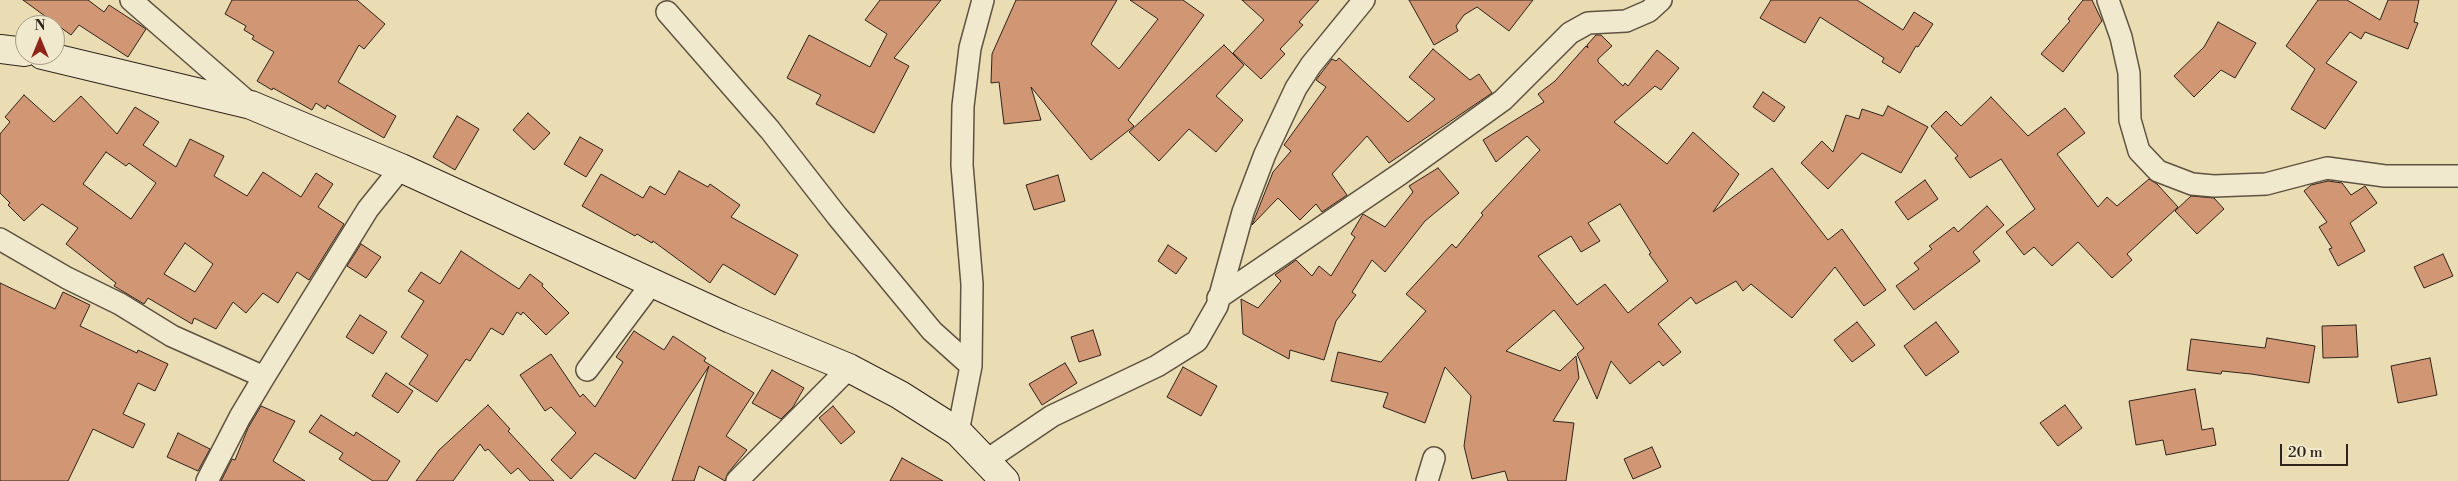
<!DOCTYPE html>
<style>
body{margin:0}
#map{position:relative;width:2458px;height:481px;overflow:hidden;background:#eaddb4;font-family:"Libre Bodoni",serif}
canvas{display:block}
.north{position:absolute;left:15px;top:15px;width:50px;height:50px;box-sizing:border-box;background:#f1e9ce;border:1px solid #a49a86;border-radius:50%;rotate:0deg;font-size:14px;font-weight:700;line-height:20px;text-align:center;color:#302319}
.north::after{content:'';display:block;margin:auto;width:18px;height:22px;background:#8f2418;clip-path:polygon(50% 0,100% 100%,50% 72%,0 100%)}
.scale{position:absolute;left:2280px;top:444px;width:68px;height:22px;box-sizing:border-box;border:2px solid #302319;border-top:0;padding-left:6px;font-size:15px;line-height:18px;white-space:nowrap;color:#302319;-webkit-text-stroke:4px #f1e9ce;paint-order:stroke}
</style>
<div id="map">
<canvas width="2458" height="481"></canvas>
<div class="north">N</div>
<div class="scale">20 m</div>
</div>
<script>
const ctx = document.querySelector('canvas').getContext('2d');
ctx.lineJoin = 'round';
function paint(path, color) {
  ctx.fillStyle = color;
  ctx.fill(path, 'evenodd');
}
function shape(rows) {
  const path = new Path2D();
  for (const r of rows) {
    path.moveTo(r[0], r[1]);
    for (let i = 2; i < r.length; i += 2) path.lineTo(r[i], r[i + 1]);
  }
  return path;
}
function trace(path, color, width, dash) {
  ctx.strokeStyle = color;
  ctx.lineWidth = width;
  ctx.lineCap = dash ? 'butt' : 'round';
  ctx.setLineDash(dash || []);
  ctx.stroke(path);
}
const building = shape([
 [23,0,88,0,104,12,109,5,146,29,128,57,79,25,71,35,23,0],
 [232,0,357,0,385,24,364,49,359,45,338,82,396,116,384,138,327,105,325,109,316,103,312,110,273,88,272,90,257,81,274,52,252,39,254,36,244,30,246,26,225,14,232,0],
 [880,0,941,0,894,58,909,66,874,133,816,104,821,95,787,78,809,35,870,67,887,34,865,20,880,0],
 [1016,0,1117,0,1091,44,1119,69,1158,19,1130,0,1183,0,1204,15,1128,120,1134,126,1091,160,1031,87,1041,120,1004,124,999,82,991,83,992,54,1016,0],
 [1242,0,1319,0,1299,22,1303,25,1280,49,1285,54,1261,79,1233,53,1264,20,1242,0],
 [1409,0,1533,0,1509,31,1477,7,1464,15,1456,26,1458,31,1434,45,1409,0],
 [1771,0,1857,0,1903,30,1914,12,1933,24,1918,47,1916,46,1900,73,1882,62,1884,58,1820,17,1805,43,1760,18,1771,0],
 [2083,0,2092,0,2102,21,2063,72,2041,54,2070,21,2068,19,2083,0],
 [2318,0,2347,0,2380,20,2388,0,2419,0,2414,22,2418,23,2408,49,2365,32,2361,39,2350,32,2326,63,2357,82,2325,129,2291,109,2315,69,2286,46,2318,0],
 [2218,22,2256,43,2235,78,2221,70,2194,97,2174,76,2204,47,2218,22],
 [1596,35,1601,35,1612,46,1598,59,1598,62,1623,86,1625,83,1628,86,1657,50,1679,68,1661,90,1655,86,1614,122,1667,164,1693,132,1739,174,1713,212,1772,168,1828,240,1842,229,1886,290,1864,306,1835,267,1792,318,1751,284,1743,291,1736,281,1696,304,1691,297,1658,324,1681,352,1663,366,1659,361,1630,384,1611,361,1597,399,1577,354,1584,348,1554,310,1506,351,1560,371,1576,356,1579,378,1553,421,1574,423,1566,481,1508,481,1505,471,1472,479,1464,446,1471,396,1445,367,1425,423,1383,407,1388,393,1331,381,1338,352,1381,362,1426,311,1406,294,1452,244,1456,248,1483,215,1481,213,1540,150,1527,136,1496,162,1483,140,1544,102,1538,94,1555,81,1586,46,1588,48,1587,45,1596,35],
 [1620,204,1651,253,1649,254,1668,281,1628,313,1605,284,1577,305,1538,256,1571,236,1581,252,1600,241,1588,223,1620,204],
 [1224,45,1244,65,1216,96,1243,120,1216,152,1189,129,1159,161,1129,132,1224,45],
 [1433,49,1470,80,1479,74,1492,93,1389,163,1367,136,1332,174,1347,195,1322,212,1316,204,1300,220,1278,198,1252,225,1273,172,1291,151,1284,145,1326,87,1316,80,1332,59,1336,61,1339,58,1408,122,1435,99,1409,77,1433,49],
 [1763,92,1785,107,1774,122,1753,107,1763,92],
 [24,95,54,122,81,96,117,134,135,107,159,122,143,145,176,167,190,139,224,156,214,176,247,196,263,172,301,197,316,173,333,184,318,207,344,224,309,280,297,272,278,303,263,293,246,313,233,302,216,329,194,318,192,324,148,298,144,304,114,286,116,283,66,244,78,228,42,204,24,221,8,205,10,203,0,193,0,134,10,122,5,117,24,95],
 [106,152,126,166,129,163,156,183,131,219,83,184,106,152],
 [185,243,213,264,195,292,164,274,185,243],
 [1991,97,2028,136,2065,108,2085,133,2057,154,2098,207,2107,197,2117,206,2149,179,2157,184,2178,207,2127,254,2132,260,2112,278,2078,242,2052,266,2034,247,2024,255,2006,232,2035,209,2001,159,1970,178,1955,158,1958,156,1931,126,1946,111,1961,126,1991,97],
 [1888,106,1928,127,1901,173,1862,153,1828,189,1801,163,1822,141,1833,152,1846,115,1859,119,1862,109,1883,116,1888,106],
 [528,113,550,133,534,150,513,130,528,113],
 [457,116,479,129,455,170,433,157,457,116],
 [580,137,603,150,586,177,564,164,580,137],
 [1438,168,1459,193,1425,221,1385,272,1372,260,1352,292,1356,295,1336,321,1324,360,1290,350,1289,359,1243,334,1241,299,1258,308,1281,281,1275,275,1296,260,1312,276,1319,266,1331,276,1355,237,1351,234,1363,214,1385,227,1413,192,1409,186,1438,168],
 [679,171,708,187,710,184,740,205,731,217,798,255,775,295,723,264,710,283,653,241,652,243,637,234,635,236,582,206,601,174,643,198,650,186,665,195,679,171],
 [1058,175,1065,201,1034,210,1026,185,1058,175],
 [1925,180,1938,199,1908,220,1895,202,1925,180],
 [2328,181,2342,183,2351,195,2365,186,2377,203,2350,223,2365,251,2338,266,2329,249,2332,248,2319,227,2327,222,2304,191,2311,185,2328,181],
 [2191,196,2214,198,2224,209,2197,234,2175,211,2191,196],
 [1987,206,2004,225,1973,252,1980,261,1914,310,1896,286,1919,269,1914,263,1932,249,1929,246,1954,227,1958,232,1987,206],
 [361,244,381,257,366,278,347,266,361,244],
 [1168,245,1187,258,1176,274,1158,261,1168,245],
 [461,251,519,289,530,274,543,284,542,286,569,313,546,335,523,312,521,315,517,312,503,335,491,328,470,361,466,359,437,402,409,384,428,355,401,337,424,301,408,291,421,272,440,284,461,251],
 [2443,254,2453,276,2424,288,2414,267,2443,254],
 [0,283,55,309,63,292,90,305,80,326,137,353,138,350,168,364,155,391,138,383,123,414,145,424,133,448,93,429,68,481,0,481,0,283],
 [360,315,387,332,373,354,346,337,360,315],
 [1857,322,1875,345,1852,362,1834,340,1857,322],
 [1936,322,1959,352,1926,376,1904,346,1936,322],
 [2356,325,2358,357,2323,358,2322,326,2356,325],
 [1093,330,1101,355,1079,362,1071,337,1093,330],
 [634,331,664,350,673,336,706,358,704,361,754,393,726,436,747,450,728,473,725,481,699,466,694,481,672,481,709,366,635,479,595,453,571,479,551,460,576,433,551,407,545,411,520,375,551,354,580,397,583,394,595,407,623,362,616,357,634,331],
 [2267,338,2315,346,2309,383,2251,374,2222,371,2221,374,2187,370,2191,339,2265,348,2267,338],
 [2430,358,2437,395,2398,403,2391,366,2430,358],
 [1065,363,1077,383,1042,405,1029,384,1065,363],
 [1183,367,1217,386,1201,416,1167,397,1183,367],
 [772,370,804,388,793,407,781,419,752,403,772,370],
 [386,373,413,391,398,413,372,396,386,373],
 [2195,389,2202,430,2213,428,2216,445,2166,455,2163,440,2136,445,2129,401,2195,389],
 [488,405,510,429,508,431,554,481,530,481,518,468,511,474,488,449,485,451,480,444,453,481,416,481,439,450,488,405],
 [2065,405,2082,428,2058,446,2040,423,2065,405],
 [261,406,295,421,273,461,305,481,221,481,232,459,235,460,248,428,261,406],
 [833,406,855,432,841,444,819,418,833,406],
 [321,415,354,436,356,432,400,461,387,481,373,481,339,459,343,453,309,432,321,415],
 [178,433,210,449,198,471,167,457,178,433],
 [1652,447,1661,467,1633,479,1624,459,1652,447],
 [902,458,943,481,890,481,902,458]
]);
const minor = shape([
 [131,0,249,103],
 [2108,0,2121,37,2129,73,2130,120,2139,151,2158,171,2192,184,2214,186,2266,184,2327,168,2385,176,2458,176],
 [667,12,770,130,837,216,932,331,971,366],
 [0,239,67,278,120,304,172,336,264,377],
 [1218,298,1400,174,1503,100,1570,33,1588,23,1626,21,1649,11,1661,0],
 [587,370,653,282],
 [958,432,971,366,972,284,962,165,963,106,970,48,983,0],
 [987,460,1052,416,1157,366,1197,341,1217,306,1243,212,1265,154,1296,88,1311,65,1364,0],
 [207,481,240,417,264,377,368,209,401,168],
 [737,481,849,368],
 [1427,481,1434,458]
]);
const secondary = shape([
 [0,49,25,52],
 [42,55,251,105,401,168,731,319,849,368,900,395,958,432,1005,481]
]);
paint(building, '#d19674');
trace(building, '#302319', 1);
trace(minor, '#5e5240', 24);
trace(secondary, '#302319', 30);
trace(minor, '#f1e9ce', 21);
trace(secondary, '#f1e9ce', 28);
</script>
